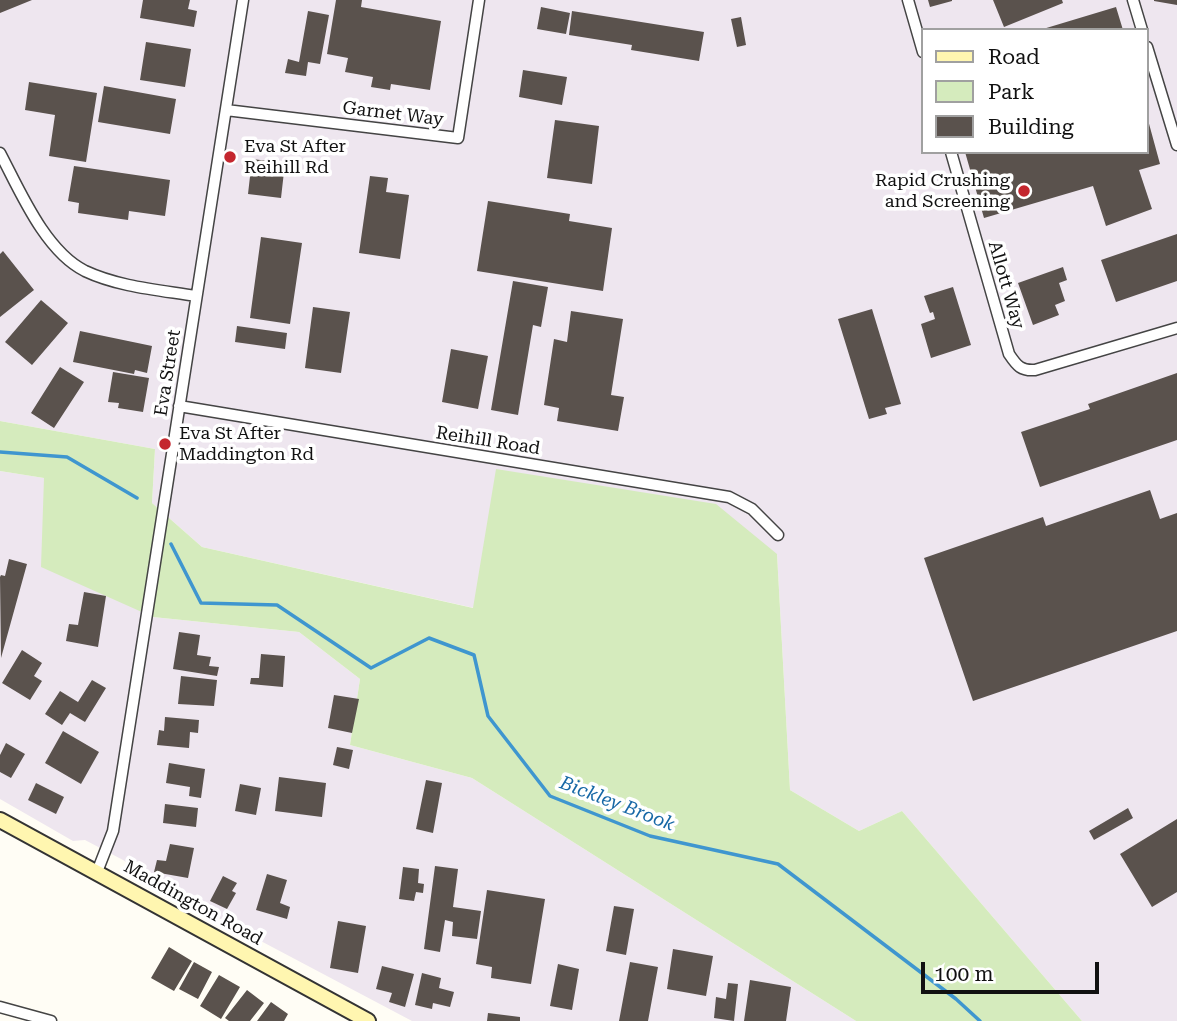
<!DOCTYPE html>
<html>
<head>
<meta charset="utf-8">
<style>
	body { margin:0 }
	#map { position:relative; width:1177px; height:1021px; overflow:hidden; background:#fffdf5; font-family:"Roboto Serif",serif }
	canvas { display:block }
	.legend { position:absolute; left:921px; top:28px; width:228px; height:126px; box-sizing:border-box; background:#fff; border:2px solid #a0a0a0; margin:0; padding:9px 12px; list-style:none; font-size:21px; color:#111 }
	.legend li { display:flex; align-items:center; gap:14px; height:35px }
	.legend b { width:35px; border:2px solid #a0a0a0 }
	.scale { position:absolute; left:921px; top:962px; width:178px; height:32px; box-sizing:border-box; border:4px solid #111; border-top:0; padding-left:9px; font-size:21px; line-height:24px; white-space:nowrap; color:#111; -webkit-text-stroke:5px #fff; paint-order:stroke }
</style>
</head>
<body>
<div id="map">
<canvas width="1177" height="1021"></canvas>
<ul class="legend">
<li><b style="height:9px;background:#fff6b0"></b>Road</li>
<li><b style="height:19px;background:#d5ebbd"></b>Park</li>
<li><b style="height:19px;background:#5a524d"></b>Building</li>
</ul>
<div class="scale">100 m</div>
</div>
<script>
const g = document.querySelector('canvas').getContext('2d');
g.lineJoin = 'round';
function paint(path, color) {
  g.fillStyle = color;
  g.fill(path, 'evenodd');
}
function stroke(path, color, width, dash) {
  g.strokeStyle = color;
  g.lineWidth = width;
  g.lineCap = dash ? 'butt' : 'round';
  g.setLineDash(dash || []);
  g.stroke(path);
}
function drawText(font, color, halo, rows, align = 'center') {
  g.font = font + ' "Roboto Serif",serif';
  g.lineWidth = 7;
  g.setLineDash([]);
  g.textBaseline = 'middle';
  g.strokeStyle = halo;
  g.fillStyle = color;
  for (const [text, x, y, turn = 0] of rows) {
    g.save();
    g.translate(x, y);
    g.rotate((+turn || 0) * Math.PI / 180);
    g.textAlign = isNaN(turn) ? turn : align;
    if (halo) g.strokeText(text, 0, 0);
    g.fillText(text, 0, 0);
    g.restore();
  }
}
paint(new Path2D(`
	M0,0h1177v1021h-95l-180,-210 -43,20 -69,-41 -13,-236 -303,54 -272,-61 -50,-44 3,-54 -155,-28zM923,30h224v122h-224z
	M0,471l44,7 109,139 146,15 61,47 -10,66 122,33 384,243h-444l-172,-91 -74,-42 -43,-28 -38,-20 -12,1 -73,-42z`), '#eee6ef');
paint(new Path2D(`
	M0,421l155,28 -3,54 50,44 271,61 23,-139 220,35 61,50 13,236 69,41 43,-20 180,210h-226l-384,-243 -122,-33 10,-66 -61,-47 -146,-15 -112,-50 3,-89 -44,-7z`), '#d5ebbd');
stroke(new Path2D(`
	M0,452l67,5 70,41
	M171,544l30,59 76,2 94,63 58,-30 45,17 14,61 62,80 100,40 128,28 178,135 24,22`), '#3f96cf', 3.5);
paint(new Path2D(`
	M0,0h32l-32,13z
	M143,0h47l-2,9 9,2 -3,16 -54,-9z
	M336,0h26l-1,7 80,14 -11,69 -39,-6 -1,6 -19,-3 2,-10 -28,-5 3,-14 -21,-4z
	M928,0h24v1l-22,6z
	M993,0h69l1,3 -59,24z
	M1154,0h23v5l-23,-4z
	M541,7l29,6 -4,21 -29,-5z
	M1116,7l7,23h-80v-1z
	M308,11l21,4 -9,49 -12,-2 -2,14 -21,-3 3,-14 11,3z
	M572,11l132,21 -5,29 -68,-11 1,-5 -63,-10z
	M741,17l5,28 -9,2 -6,-28z
	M146,42l45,7 -6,38 -45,-7z
	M523,70l44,7 -5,28 -43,-8z
	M29,82l68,11 -11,69 -37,-6 6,-41 -30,-5z
	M104,86l72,13 -6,35 -72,-12z
	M555,120l44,6 -7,58 -45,-6z
	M1148,120l12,44 -21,6 13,39 -46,17 -13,-40 -109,32 -19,-66h182z
	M252,159l33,4 -4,35 -33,-4z
	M74,166l96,14 -5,36 -36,-5 -1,9 -50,-7 1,-10 -11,-2z
	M370,176l18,2 -2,14 23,3 -9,64 -41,-6z
	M488,201l82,13 -1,7 43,7 -9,63 -126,-20z
	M1177,234v47l-61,21 -15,-42z
	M261,237l41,6 -12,81 -40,-6z
	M3,251l31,39 -34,27v-63z
	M1063,267l4,13 -8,3 6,18 -10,4 4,10 -26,10 -15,-42z
	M513,281l35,6 -7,40 -8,-2 -15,90 -27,-5z
	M953,287l18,58 -40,13 -10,-34 14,-5 -2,-7 -3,1 -6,-17z
	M41,300l27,23 -36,42 -27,-23z
	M313,307l37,5 -9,61 -36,-5z
	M872,309l29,95 -16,4 2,6 -18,5 -31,-100z
	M571,311l52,8 -12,76 13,2 -6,34 -61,-10 2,-13 -15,-3 10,-66 13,3z
	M237,326l50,7 -2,16 -50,-7z
	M80,331l72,15 -5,27 -12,-3 -1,4 -61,-12z
	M451,349l37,7 -10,53 -36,-7z
	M60,367l24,15 -30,46 -23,-15z
	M113,372l36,6 -6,34 -25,-4 1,-5 -11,-1z
	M1177,373v67l-137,47 -19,-55 69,-23 -2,-5z
	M1150,490l10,29 17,-6v118l-204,70 -49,-143 119,-41 3,9z
	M9,559l18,5 -26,94 -1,-81 1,-2 4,1z
	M84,592l22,4 -8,51 -32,-6 3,-17 9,1z
	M179,632l21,3 -3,20 14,2 -2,9 10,1 -2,9 -44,-7z
	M22,650l20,13 -8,13 8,5 -12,19 -28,-17z
	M261,654l24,2 -2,31 -33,-3 1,-6h8z
	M181,676l36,4 -3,26 -36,-2z
	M92,680l14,8 -21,34 -15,-9 -8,12 -17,-11 15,-23 18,11z
	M334,695l25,4 -7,34 -24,-5z
	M165,717l34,3 -1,13 -8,-1 -1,16 -32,-3 2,-15 5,1z
	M63,731l36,21 -18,32 -36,-21z
	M6,743l19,11 -14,24 -11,-6v-17z
	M337,747l16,3 -4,19 -16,-4z
	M169,763l36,6 -4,29 -12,-2 1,-9 -24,-4z
	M279,777l47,6 -4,34 -47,-6z
	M426,780l16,3 -9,50 -17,-4z
	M36,783l28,14 -8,17 -28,-14z
	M240,784l21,4 -5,27 -21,-4z
	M165,804l33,4 -2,19 -33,-4z
	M1128,808l5,10 -39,22 -5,-9z
	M1177,819v73l-25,15 -32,-53z
	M170,844l24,4 -6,30 -34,-6 3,-12 9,1z
	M435,866l23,3 -5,38 28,4 -4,28 -25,-3 1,-14 -8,-2 -5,32 -16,-3z
	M403,867l16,2 -1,14 6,1 -1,9 -7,-1 -2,9 -15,-2z
	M267,874l20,6 -7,23 10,4 -3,12 -31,-9z
	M223,876l14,7 -5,8 4,2 -9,16 -17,-8z
	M487,890l58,9 -14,85 -40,-6 1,-11 -16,-3z
	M614,906l20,3 -8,46 -20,-4z
	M338,921l28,5 -8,47 -28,-5z
	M169,947l23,14 -18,30 -23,-13z
	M673,949l40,7 -7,40 -39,-7z
	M194,962l18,10 -14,27 -19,-10z
	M630,962l28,5 -10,54h-29z
	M558,964l21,5 -7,41 -22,-4z
	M382,966l32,8 -9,33 -16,-5 3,-9 -16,-4z
	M422,973l19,5 -2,10 15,4 -4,15 -17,-4 -1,6 -17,-4z
	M219,975l21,12 -19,32 -21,-13z
	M750,980l41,7 -5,34h-42z
	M728,983l10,1 -4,37 -20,-3 2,-21 10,2z
	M247,990l17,13 -14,18h-21l-4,-3z
	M271,1002l17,12 -4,7h-27z
	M488,1013l32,4v4h-33z`), '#5a524d');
const minor = new Path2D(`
	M908,0l15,52
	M1133,0l9,30
	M1147,47l30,98
	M226,110l232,28 21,-138
	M951,152l58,202c8,12 12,17 26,16l142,-42
	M0,153c20,38 45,98 85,118 34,16 74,19 111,25
	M179,406l550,91 23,12 26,26
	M97,872l16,-41 130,-831
	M0,1007l51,14`);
const secondary = new Path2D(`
	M0,820l368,201`);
stroke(minor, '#444', 13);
stroke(secondary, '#333', 18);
stroke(minor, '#fff', 10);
stroke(secondary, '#fff6b0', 14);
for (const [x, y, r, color] of [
	[230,157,7,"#c4262e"],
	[1024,191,7,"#c4262e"],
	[165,444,7,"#c4262e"]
]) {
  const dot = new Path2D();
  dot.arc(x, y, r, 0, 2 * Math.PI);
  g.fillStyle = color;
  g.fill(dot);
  stroke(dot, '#fff', 2.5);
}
drawText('18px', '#111', '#fff', [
	["Garnet Way",393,114,7],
	["Allott Way",1006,285,74],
	["Eva Street",168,373,-81],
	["Reihill Road",488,441,9],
	["Maddington Road",193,903,29]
]);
drawText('18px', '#111', '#fff', [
	["Eva St After",244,147],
	["Reihill Rd",244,168],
	["Rapid Crushing",1010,181,"right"],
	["and Screening",1010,202,"right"],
	["Eva St After",179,434],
	["Maddington Rd",179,455]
], 'left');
drawText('italic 19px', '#1768a6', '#fff', [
	["Bickley Brook",617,804,21]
]);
</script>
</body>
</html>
